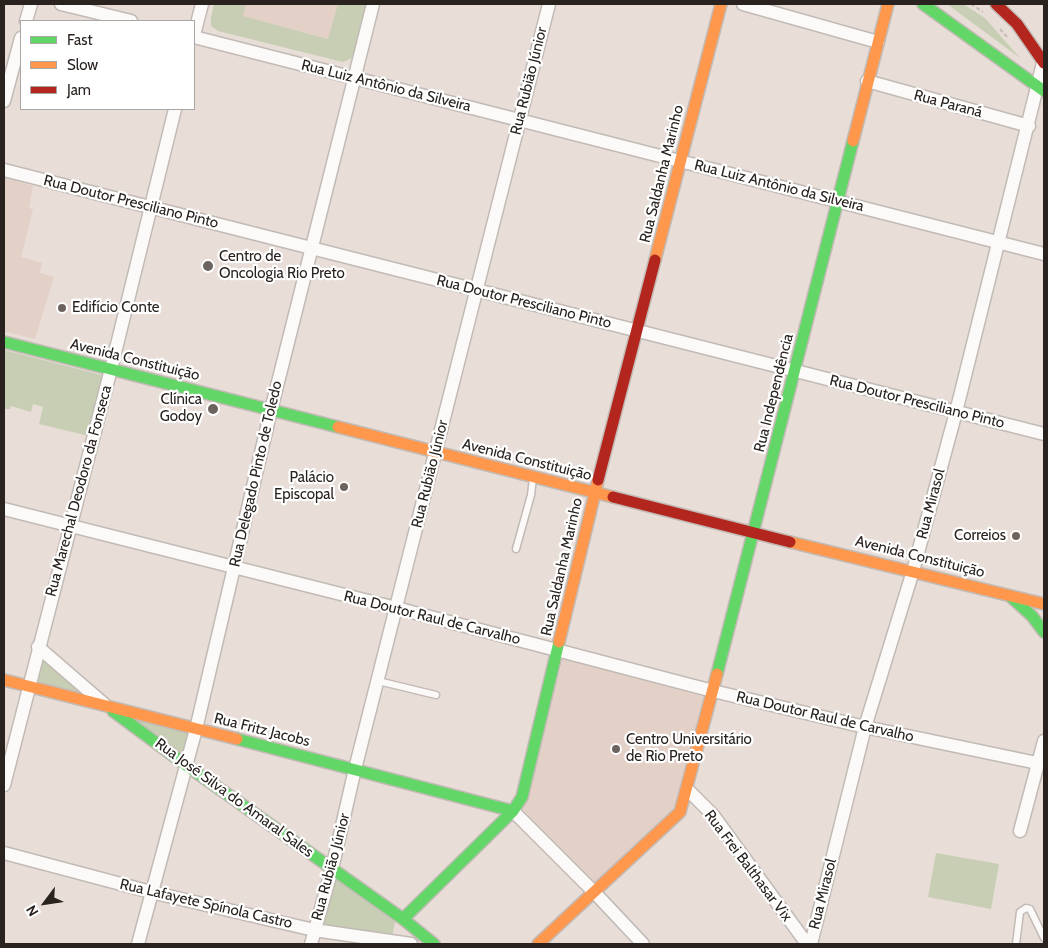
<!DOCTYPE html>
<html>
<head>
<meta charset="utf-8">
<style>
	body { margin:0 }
	#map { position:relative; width:1048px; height:948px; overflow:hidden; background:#e8ddd7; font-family:Cabin,sans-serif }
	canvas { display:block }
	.frame { position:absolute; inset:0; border:5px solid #29221e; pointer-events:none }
	.legend { position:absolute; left:20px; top:20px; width:175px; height:90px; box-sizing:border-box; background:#fff; border:1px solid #a9a7a5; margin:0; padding:6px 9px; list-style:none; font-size:15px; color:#29221e }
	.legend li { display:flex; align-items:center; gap:10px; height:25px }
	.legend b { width:25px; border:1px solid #a9a7a5 }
	.north { position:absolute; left:20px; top:878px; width:50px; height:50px; -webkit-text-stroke:4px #fff; paint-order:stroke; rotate:239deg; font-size:14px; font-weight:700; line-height:20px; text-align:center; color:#29221e }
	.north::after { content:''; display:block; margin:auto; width:18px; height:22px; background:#29221e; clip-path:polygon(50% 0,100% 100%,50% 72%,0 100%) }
</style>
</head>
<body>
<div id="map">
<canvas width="1048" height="948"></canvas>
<div class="frame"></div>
<ul class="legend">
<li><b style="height:6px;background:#63d668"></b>Fast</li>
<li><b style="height:6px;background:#ff974d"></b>Slow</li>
<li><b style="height:6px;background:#b3261e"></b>Jam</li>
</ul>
<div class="north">N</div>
</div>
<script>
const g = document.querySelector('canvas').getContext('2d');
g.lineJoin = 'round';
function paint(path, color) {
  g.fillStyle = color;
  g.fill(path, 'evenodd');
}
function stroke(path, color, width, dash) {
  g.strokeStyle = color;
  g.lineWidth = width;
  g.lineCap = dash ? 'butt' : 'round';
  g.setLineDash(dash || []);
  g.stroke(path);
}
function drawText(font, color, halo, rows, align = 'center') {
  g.font = font + ' Cabin,sans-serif';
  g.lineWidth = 4.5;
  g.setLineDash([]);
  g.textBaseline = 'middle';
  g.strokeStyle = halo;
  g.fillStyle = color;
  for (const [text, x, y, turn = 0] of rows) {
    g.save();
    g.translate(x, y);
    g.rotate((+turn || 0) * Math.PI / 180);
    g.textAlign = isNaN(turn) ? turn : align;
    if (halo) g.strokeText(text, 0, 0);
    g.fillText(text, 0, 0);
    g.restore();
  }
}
paint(new Path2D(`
	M246,4h92l-9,35 -87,-23z
	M4,177l29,9 -4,22 4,1 -12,48 21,6 -2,10 14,4 -19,62 -31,-8z
	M563,658l141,39 -29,110 -80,75 -72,-72z`), '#e3d0c7');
paint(new Path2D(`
	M214,4h32l-3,12 85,23 10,-35h28l-14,54 -9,4 -125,-31 -7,-5v-9z
	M947,4h16l22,14 35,40z
	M4,350l98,25 2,2 -15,59 -50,-12 4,-17 -10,-3 -2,8 -20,-6 -1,3h-6z
	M39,651l57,48 -65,-15z
	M118,710l72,21 -8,26z
	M936,853l63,11 -8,45 -63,-12z
	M333,877l62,45 -3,15 -74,-10z`), '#c8ceb4');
const lane = new Path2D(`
	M516,549l15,-54 2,-17
	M378,681l58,14
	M1016,944l4,-32 6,-4 4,1 14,29`);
const street = new Path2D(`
	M61,4l70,17
	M743,4l135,38
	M26,21l5,-17
	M194,35l8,-31
	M194,37l850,217
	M867,81l162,45
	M4,101l17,-63
	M4,170l1040,264
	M4,509l396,100 313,82 152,36 172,36
	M38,647l66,57
	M4,785l107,-416 64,-260
	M687,789l26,26 94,129
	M513,811l82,82 48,51
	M1020,831l24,-90
	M4,853l147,39 163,38 97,14
	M138,944l58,-215 75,-319 102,-406
	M311,944l21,-75 23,-100 194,-765
	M811,944l54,-217 48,-156 43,-159 88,-353`);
const fast = new Path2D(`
	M923,4l121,87
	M4,342l334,85
	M1010,596l22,20 12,16
	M717,674l136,-533
	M113,711l73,54 217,154 31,25
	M237,739l276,72
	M403,919l110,-108 9,-14 37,-155`);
const slow = new Path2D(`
	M853,141l35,-137
	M655,260l66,-256
	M338,427l275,70
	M790,542l254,62
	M559,642l39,-162
	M4,680l233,59
	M538,944l142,-132 37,-138`);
const jam = new Path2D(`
	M996,4l21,20 27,39
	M598,480l57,-220
	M613,497l177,45`);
stroke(lane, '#c2bab5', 9);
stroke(street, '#c2bab5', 15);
stroke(fast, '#c2bab5', 14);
stroke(slow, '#c2bab5', 14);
stroke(jam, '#c2bab5', 14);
stroke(new Path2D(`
	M971,4l12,8
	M1000,29l7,8`), '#c2bebc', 2, [4, 2.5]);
stroke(lane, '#fcfaf9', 6);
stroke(street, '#fcfaf9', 12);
stroke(fast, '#63d668', 11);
stroke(slow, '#ff974d', 11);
stroke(jam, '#b3261e', 11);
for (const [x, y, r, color] of [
	[208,266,6,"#6c635f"],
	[62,308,5,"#6c635f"],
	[213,409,6,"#6c635f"],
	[344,487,5,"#6c635f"],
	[1016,536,5,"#6c635f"],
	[616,749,5,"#6c635f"]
]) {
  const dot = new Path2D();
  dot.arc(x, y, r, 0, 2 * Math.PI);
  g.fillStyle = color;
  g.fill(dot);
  stroke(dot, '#fff', 2);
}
drawText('15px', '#29221e', '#fff', [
	["Rua Rubião Júnior",529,81,-76],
	["Rua Luiz Antônio da Silveira",386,86,14],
	["Rua Paraná",948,104,15],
	["Rua Saldanha Marinho",662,174,-76],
	["Rua Luiz Antônio da Silveira",779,186,14],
	["Rua Doutor Presciliano Pinto",131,202,14],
	["Rua Doutor Presciliano Pinto",524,302,14],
	["Avenida Constituição",135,360,14],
	["Rua Independência",774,393,-76],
	["Rua Doutor Presciliano Pinto",917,402,14],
	["Avenida Constituição",527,460,14],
	["Rua Delegado Pinto de Toledo",256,474,-77],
	["Rua Rubião Júnior",430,474,-76],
	["Rua Marechal Deodoro da Fonseca",79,491,-75],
	["Rua Mirasol",931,504,-75],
	["Avenida Constituição",920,557,14],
	["Rua Saldanha Marinho",562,567,-77],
	["Rua Doutor Raul de Carvalho",432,618,14],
	["Rua Doutor Raul de Carvalho",825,717,13],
	["Rua Fritz Jacobs",262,730,14],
	["Rua José Silva do Amaral Sales",234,798,36],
	["Rua Frei Balthasar Vix",748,866,53],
	["Rua Rubião Júnior",331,867,-75],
	["Rua Mirasol",823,894,-76],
	["Rua Lafayete Spínola Castro",206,904,13]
]);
drawText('15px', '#29221e', '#fff', [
	["Centro de",219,257],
	["Oncologia Rio Preto",219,274],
	["Edifício Conte",72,308],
	["Clínica",202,400,"right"],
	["Godoy",202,417,"right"],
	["Palácio",334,478,"right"],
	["Episcopal",334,495,"right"],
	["Correios",1006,536,"right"],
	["Centro Universitário",626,740],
	["de Rio Preto",626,757]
], 'left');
</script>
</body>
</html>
